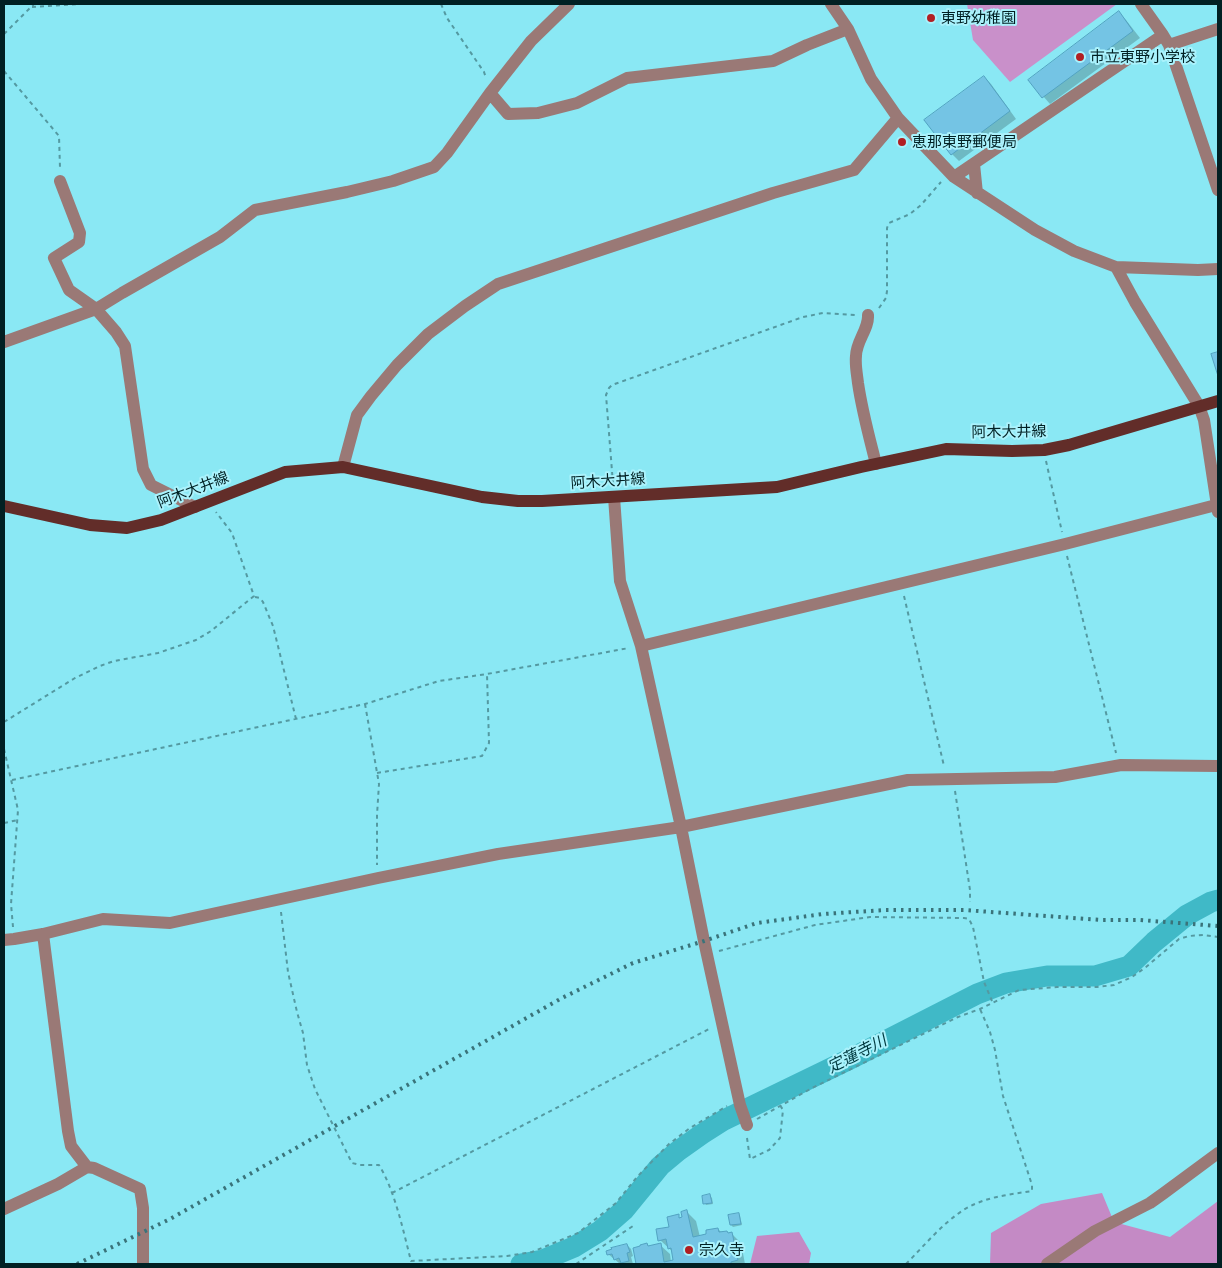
<!DOCTYPE html>
<html>
<head>
<meta charset="utf-8">
<style>
	body { margin:0 }
	#map { position:relative; width:1222px; height:1268px; overflow:hidden; background:#8ae8f4; font-family:"Asap Condensed",sans-serif }
	canvas { display:block }
	.frame { position:absolute; inset:0; border:5px solid #012023; pointer-events:none }
</style>
</head>
<body>
<div id="map">
<canvas width="1222" height="1268"></canvas>
<div class="frame"></div>
</div>
<script>
const g = document.querySelector('canvas').getContext('2d');
g.lineJoin = 'round';
function paint(path, color) {
  g.fillStyle = color;
  g.fill(path, 'evenodd');
}
function stroke(path, color, width, dash) {
  g.strokeStyle = color;
  g.lineWidth = width;
  g.lineCap = dash ? 'butt' : 'round';
  g.setLineDash(dash || []);
  g.stroke(path);
}
function drawText(font, color, halo, rows, align = 'center') {
  g.font = font + ' "Asap Condensed","Noto Sans JP",sans-serif';
  g.lineWidth = 4;
  g.setLineDash([]);
  g.textBaseline = 'middle';
  g.strokeStyle = halo;
  g.fillStyle = color;
  for (const [text, x, y, turn = 0] of rows) {
    g.save();
    g.translate(x, y);
    g.rotate((+turn || 0) * Math.PI / 180);
    g.textAlign = isNaN(turn) ? turn : align;
    if (halo) g.strokeText(text, 0, 0);
    g.fillText(text, 0, 0);
    g.restore();
  }
}
paint(new Path2D(`
	M967,4h150l-107,78 -37,-42z`), '#c990ca');
paint(new Path2D(`
	M1102,1193l12,29 56,15 48,-36v63h-228l1,-31 50,-29z
	M799,1232l12,21 -2,11h-59l7,-28z`), '#c48ac5');
paint(new Path2D(`
	M1119,13l7,7 14,18 -90,66 -21,-24z
	M984,77l7,7 25,35 -57,42 -7,-7 -26,-34z
	M710,1196l2,2 1,6 -7,1 -1,-2z
	M687,1212l9,9 4,16 18,-8 4,4 10,1 9,9 4,21h-108l-3,-15 13,-5 2,3 11,-2 10,9 1,8 4,-1 -2,-9 -13,-12 11,-12 7,-12 3,3z
	M738,1214l2,2 2,9 -9,2 -2,-2 -1,-9z
	M627,1245l4,4 2,7 -2,1 2,7h-9l-2,-1h-3l-11,-9z`), '#0003');
stroke(new Path2D(`
	M521,1264l22,-4 31,-13 26,-16 24,-21 36,-44 18,-15 24,-17 22,-14 130,-63 123,-63 29,-11 41,-7h48l34,-10 25,-24 33,-27 24,-13 7,-2`), '#40b9c7', 21);
const building = new Path2D(`
	M1119,11l14,20 -91,67 -14,-18z
	M984,76l26,35 -59,44 -27,-35z
	M1218,352v24l-7,-22z
	M710,1194l2,9 -9,1 -1,-8z
	M687,1210l6,27 13,-3v-4l12,-2 1,4 8,-1 1,2 4,-1 6,28 -7,2v2h-95l-3,-16 7,-2v-1l7,-2 1,3 13,-3 3,19 9,-2 -2,-12 -3,1 -2,-10 -8,2 -2,-12 13,-2 -2,-10 12,-3v4l3,-1 -1,-5z
	M739,1213l2,11 -11,1 -2,-10z
	M627,1244l3,8 -3,1 2,8 -8,2 -2,-5 -5,2 -2,-6 -5,1 -1,-4 6,-2 -1,-1z`);
paint(building, '#74c4e4');
stroke(building, '#52a2c1', 1);
stroke(new Path2D(`
	M441,4l6,14 37,54 2,6
	M32,7l50,-3
	M4,34l30,-30
	M4,71l55,65 1,32
	M879,308l7,-10 1,-7v-63l2,-5 21,-9 11,-9 20,-23
	M1046,461l16,71
	M613,484l-7,-89 3,-7 3,-3 191,-68 20,-4 33,2
	M1067,556l49,197
	M904,596l40,170
	M255,597l5,1 3,4 10,24 23,93
	M365,704l14,80 -2,31v50
	M4,722l71,-44 25,-12 14,-5 44,-8 38,-13 15,-9 43,-35 -22,-63 -16,-21
	M4,749l14,61 -7,94 2,23
	M377,773l105,-17 7,-13 -2,-69
	M12,780l353,-76 74,-23 48,-7 142,-26
	M955,791l15,99v12
	M4,823l14,-3
	M281,912l7,60 9,40 6,21 4,32 8,24 37,74 8,2h19c16,26 24,65 32,96l96,-5 25,-4 46,-19 38,-30 21,-26 32,-33 21,-16 37,-22
	M719,951l96,-26 55,-8 94,1 5,1 4,8 11,55 8,19
	M757,1119l55,-31 146,-71 22,-8 39,-19 38,-3h40l17,-2 18,-8 14,-10 33,-28 10,-3 15,-1 14,2
	M747,1138l3,21 19,-9 11,-12 3,-28 -3,-5
	M392,1193l319,-165
	M576,1264l57,-38
	M906,1264c19,-19 44,-50 69,-60 18,-8 38,-10 57,-13v-6l-29,-89 -8,-46 -5,-18 -10,-23`), '#5499a1', 2, [4, 4]);
stroke(new Path2D(`
	M831,4l17,25 23,50 27,39 56,59 81,53 39,21 42,16 82,3 20,-1
	M1141,4l22,31 6,10 49,145
	M1169,45l49,-16
	M490,93l18,21 30,-1 39,-10 50,-25 146,-17 34,-16 41,-16
	M974,164l3,29
	M954,177l209,-142
	M60,181l20,52 -1,9 -25,16 15,32 27,19 20,23 9,14 18,123 8,16 44,22
	M1116,267l19,35 64,104 5,14 14,92
	M868,315c1,14 -12,26 -12,41 -1,9 1,18 2,27 4,28 11,53 18,81
	M4,342l92,-33 26,-16 98,-56 35,-27 92,-18 46,-11 41,-14 13,-14 43,-60 41,-52 38,-37
	M343,467l14,-52 14,-19 26,-31 31,-31 37,-28 33,-22 275,-91 81,-23 44,-52
	M614,497l6,84 21,65 40,181 23,114 36,164 7,20
	M641,646l424,-102 151,-39
	M43,934l25,197 3,15 16,21
	M4,940l10,-1 29,-5 60,-15 67,4 208,-45 120,-24 183,-27 227,-47 147,-3 66,-12 97,1
	M4,1209l54,-25 29,-17 7,1 46,21 3,19v56
	M1047,1264l48,-33 55,-28 14,-10 54,-40`), '#9a7976', 12);
stroke(new Path2D(`
	M4,506l86,19 37,3 34,-8 124,-48 58,-5 139,30 36,4h24l235,-14 84,-20 85,-18 66,2 32,-1 25,-5 149,-44`), '#622d29', 12);
stroke(new Path2D(`
	M77,1264l93,-45 392,-221 71,-35 71,-22 53,-18 66,-9 62,-4h79l137,10h39l78,6`), '#3a737a', 4, [2.5, 5]);
for (const [x, y, r, color] of [
	[931,18,5,"#b11f23"],
	[1080,57,5,"#b11f23"],
	[902,142,5,"#b11f23"],
	[689,1250,5,"#b11f23"]
]) {
  const dot = new Path2D();
  dot.arc(x, y, r, 0, 2 * Math.PI);
  g.fillStyle = color;
  g.fill(dot);
  stroke(dot, '#aaf2fc', 2);
}
drawText('15px', '#012023', '#aaf2fc', [
	["東野幼稚園",941,18],
	["市立東野小学校",1090,57],
	["恵那東野郵便局",912,142],
	["宗久寺",699,1250]
], 'left');
drawText('15px', '#012023', '#aaf2fc', [
	["阿木大井線",1009,432,-1],
	["阿木大井線",608,481,-4],
	["阿木大井線",193,490,-21]
]);
drawText('italic 16px', '#00393f', '#aaf2fc', [
	["定蓮寺川",857,1054,-27]
]);
</script>
</body>
</html>
